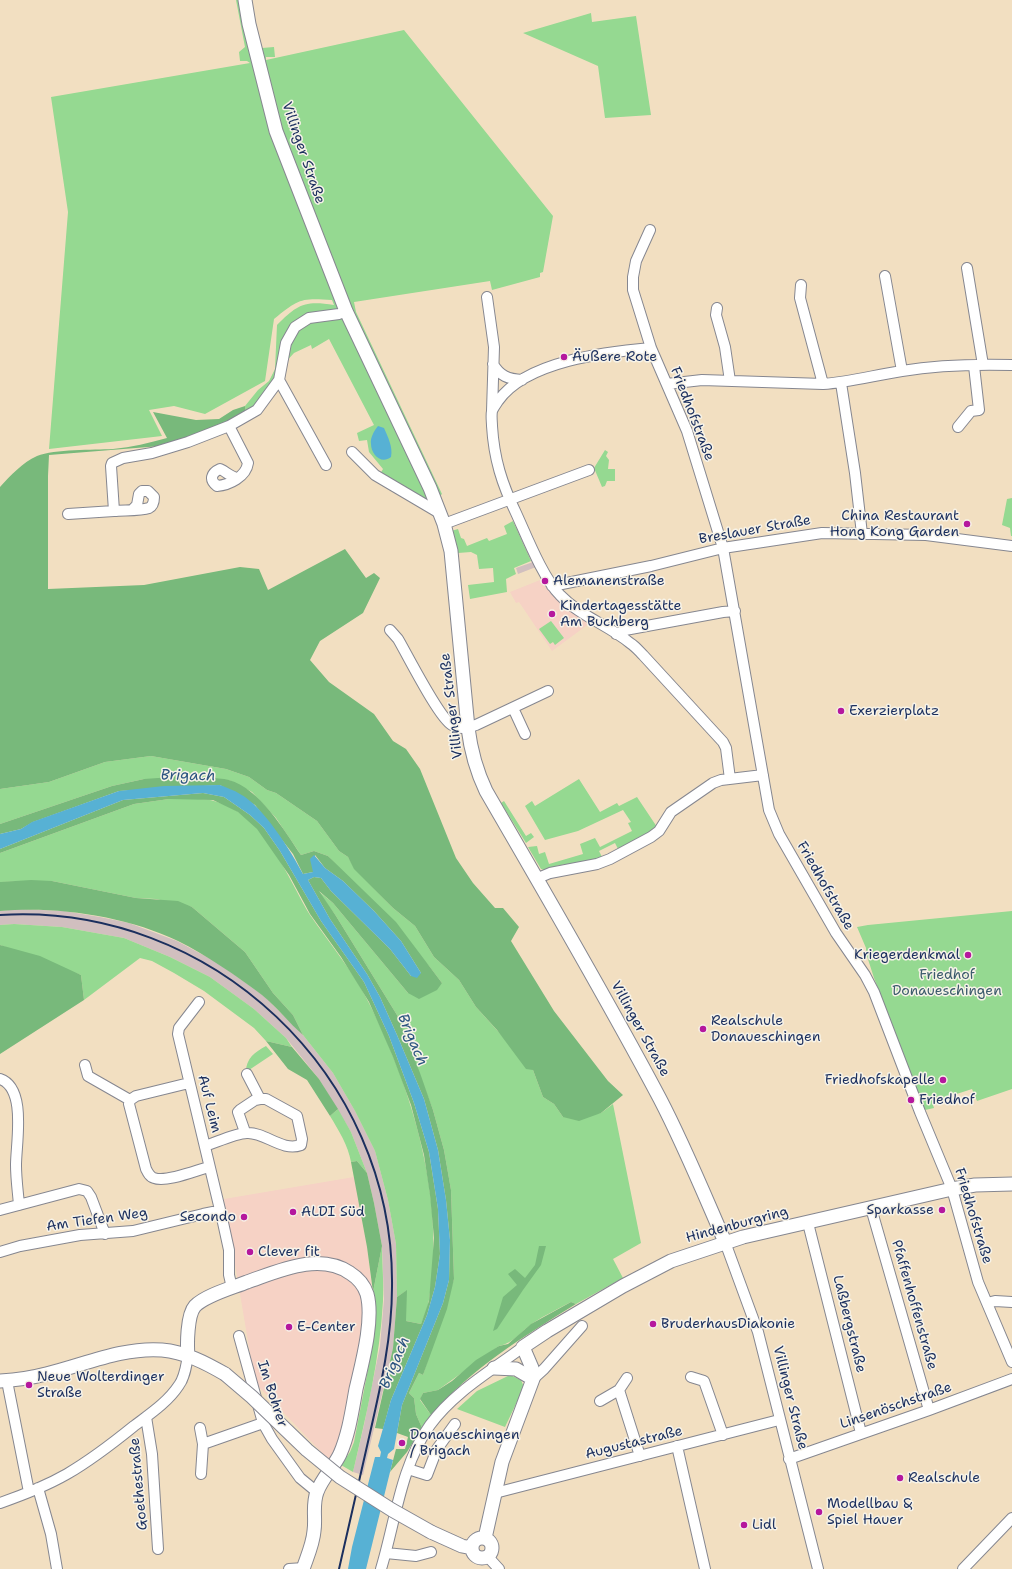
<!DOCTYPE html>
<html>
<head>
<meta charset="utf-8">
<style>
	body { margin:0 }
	canvas { display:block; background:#f2dfc1 }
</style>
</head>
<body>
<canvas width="1012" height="1569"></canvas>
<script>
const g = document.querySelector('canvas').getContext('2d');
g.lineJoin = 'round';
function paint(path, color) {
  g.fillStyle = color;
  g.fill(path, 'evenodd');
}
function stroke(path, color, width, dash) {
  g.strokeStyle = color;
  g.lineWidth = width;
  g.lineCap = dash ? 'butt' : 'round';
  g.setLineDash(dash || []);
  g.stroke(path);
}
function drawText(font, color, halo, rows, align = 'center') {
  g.font = font + ' "Shantell Sans",sans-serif';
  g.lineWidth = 3;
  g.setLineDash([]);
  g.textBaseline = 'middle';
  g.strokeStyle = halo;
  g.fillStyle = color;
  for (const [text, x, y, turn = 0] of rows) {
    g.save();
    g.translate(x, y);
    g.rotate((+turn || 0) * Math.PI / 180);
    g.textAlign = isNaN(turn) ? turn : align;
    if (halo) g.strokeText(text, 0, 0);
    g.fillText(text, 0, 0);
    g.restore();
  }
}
paint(new Path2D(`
	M545,578l45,45 -38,28 -33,-49 -3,1 -6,-11z
	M354,1177l13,70 8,66 -6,51 -15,78 -5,7 -20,11 -74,-77 -31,-184z`), '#f6d2c5');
paint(new Path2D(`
	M533,562l3,5 -18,7 -2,-6z
	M19,909l45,2 36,6 29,6 48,18 41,22 46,33 39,39 30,38 22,38 20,40 13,49 8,44 1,53 -4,51 -30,127 -10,-3 11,-47 16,-79 4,-47 -2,-53 -8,-43 -7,-30 -16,-41 -32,-53 -33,-41 -32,-29 -44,-32 -40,-20 -46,-19 -62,-11 -48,-3 -14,1v-14z`), '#d1bfbf');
paint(new Path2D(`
	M236,0h14l8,43 4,5 12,-1 1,10h-9v3l138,-30 149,186 -10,56 -3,1v4l-48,13 -2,-9 -136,21 2,10 86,182 -12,11 -50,-31 3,-5 -14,-17 -2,-12 -8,1 -2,-8 17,-8 -45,-86 -17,10 -1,-4 -17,8 -10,11 -14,36 -24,13 -1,-7 13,-16 11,-9 6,-12 2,-44c20,-20 27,-25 57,-20l-2,-5c-32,-2 -33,-1 -58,19l-9,62 -60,33 -31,-8 -25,4 13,26 -113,13 19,-237 -17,-115 199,-34 -3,-2h-7l-1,-9 6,-5z
	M591,13l1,9 44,-6 15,99 -46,3 -7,-52 -75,-33z
	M605,450l3,2 -2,4 3,4 -1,9h7v12h-8l-2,5 -3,1 -8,-19z
	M1012,498v38h-1l-1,-8 -8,-3 5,-26z
	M513,521l18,40 -17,7 2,6 -10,5 1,13 -37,7 -2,-14 26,-3 -1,-14 -14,1 -2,-14 -6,-3 -13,1 -7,-22 7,-2 3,9 3,1 3,7 20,-8 2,3 18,-7 -3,-8z
	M551,621l13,17 -9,7 -2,-3 -3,2 -11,-15z
	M151,756l75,13 23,8 18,13 9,3 41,28 22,30 9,6 7,12 38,39 22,18 19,31 25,23 17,27 57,63 10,27 11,7 9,13 38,-4 12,-9 28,139 -28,16 10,19 -47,26 -5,-2c-13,7 -26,13 -38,21 -12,8 -19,20 -34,23l-61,44 -15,3 -3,7 11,15 -9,13 -6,-14 -2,-16 -5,-5 10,-20 4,2 31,-96 -3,-89 -7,-40 -11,-40 -36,-95 -61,-99 -19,-26 16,13 75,90 34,-10 -13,-17 -101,-110 -14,-5 -13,4 -25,-37 -24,-26 -23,-12 -85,-1 -32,7 -112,38v-35l49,-7 56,-20z
	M579,779l21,33 17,-9 2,3 18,-9 20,30 -38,24 -4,-8 -16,8 4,8 -34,9 -3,-4 -10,2 -2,4h-9l-4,-1 -13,-22 9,-1 2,8 6,-2 4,12 34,-10 -3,-10 15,-6 5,9 32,-16 -4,-8 3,-1 -8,-12 -45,21 -33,9 -20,-34 7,-5 3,5z
	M169,799c12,0 34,-1 45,2 7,2 16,6 23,10 33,19 54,73 73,104 20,29 43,56 59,88 44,88 77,198 60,297 -1,8 -5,16 -8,24l-15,-3v-30l-9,6 -1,-53 -8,-44 -13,-49 -20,-40 -22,-38 -30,-38 -10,-20 -20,-22 -28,-41 -53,-45 -36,-8 -20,-1 -84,-17 -52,1v-29l134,-49z
	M504,801l22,35 5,-3 3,4 -8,6 -25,-40z
	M1012,911v178l-35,12 -5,-12 -40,13 2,6 -9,2 -51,-132 -8,-25v-5l-9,-21 11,-2z
	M14,924l48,3 62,11 46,19 40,20 44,32 32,29 6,9 -26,-6 -12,-13 -50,-37 -30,-18 -22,-12 -12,-3 -56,42 -3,-25 -81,-30v-20z
	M266,1046l7,8 -27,18c0,-14 9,-20 20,-26z
	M338,1109l13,23 16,41 -10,-12 -6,1c-3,-17 -12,-31 -21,-46z
	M382,1246c0,18 2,37 1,55 -3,58 -17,115 -30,171l-12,-7 9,-13 4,-10 15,-78 6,-51 -2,-21z
	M510,1375l11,5 3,7 -19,40 -48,-18 20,-18z`), '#95d991');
paint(new Path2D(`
	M245,406l1,7 -25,13 -48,19 -124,10 -1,21v113l96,-4 96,-18 19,2 9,21 77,-41 21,29 8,-5 6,5 -17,35 -43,28 -10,19 19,22 45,32 19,27 13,8 14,20 36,89 17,25 22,25h8l16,19 -8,14 43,70 54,70 15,14 -22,18 -22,8 -16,-4 -9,-13 -11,-7 -10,-27 -7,-1 -29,-39 -21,-23 -17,-27 -25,-23 -19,-31 -22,-18 -39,-39 -6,-12 -9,-6 -22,-30 -41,-28 -9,-3 -18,-13 -23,-8 -75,-13 -46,6 -56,20 -49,7v-302c11,-12 22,-24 37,-31 18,-7 56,-6 76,-7 19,-2 36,-6 54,-11l-14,-26 43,8 23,-1 14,-9z
	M186,776c13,2 31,1 43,4 31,9 55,50 72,75l13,-4 14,5 68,66 46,61 -5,7 -18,9 -11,-6 -75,-90 -14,-12 17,25 61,99 23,58 13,37 11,40 7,40 3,89 -7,30 -24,66 -4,-2 -10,20 5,5 2,16 6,14 -15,24 -17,20 6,-23h9l3,-12 -11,-4 5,-28 41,-102 6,-23 1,-40 -4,-40 -8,-50 -14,-51 -27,-64 -17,-38 -13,-23 -37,-55 -22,-39 6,-3 7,1 10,13 59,58 21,27 10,-3 -20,-32 -27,-30 -31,-30 -18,-13 -10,-13 -2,17 -10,2 -10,-20 -38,-49 -35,-20 -101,6 -86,31 -12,7 -21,5v-10l112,-38 32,-7z
	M203,793l21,4 26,18 14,13 16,23 41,70 43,61 25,54 25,67 15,49 9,57 2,45 -5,33 -8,28 -36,85 -8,29 -8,-1 18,-80 4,-51 10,-7 -1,31 15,3 8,-23 5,-63 -4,-43 -6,-40 -13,-50 -18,-48 -24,-55 -28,-45 -31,-43 -21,-39 -32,-46 -19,-17 -25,-12 -44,-1 -35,5 -134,49v-4l123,-49z
	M31,880l21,1 84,17 42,3 14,6 53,45 28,41 20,22 10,20c-14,-12 -26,-28 -41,-40 -27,-20 -54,-39 -84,-54 -52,-25 -121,-35 -178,-30v-29z
	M0,945l40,11 41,19 3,25 -84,54z
	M266,1041l26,6 27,32 19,30 -8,7 -23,-36 -19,-11z
	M357,1161l10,12 7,30 8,43 -9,46 -6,-45 -16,-85z
	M539,1246h7l-5,19 -18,25 -26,39 -4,2 10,-34 14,-12 -9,-11 7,-5 10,9 10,-13z
	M571,1302l5,2c-52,32 -105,65 -145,111l-11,-16 3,-6 15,-3 14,-9 24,-21 23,-14 9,-2 23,-20z`), '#78b97b');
paint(new Path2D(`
	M378,426l6,2c4,9 9,19 7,29 -10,8 -20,-3 -20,-13 -1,-6 3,-13 7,-18z
	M220,785c7,3 14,5 20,9 23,12 51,57 63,80l10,-2 -3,-13 4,-4 11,13 18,13 31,30 27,30 20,32 -4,5 -6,-2 -21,-27 -59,-58 -10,-13 -7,-1 -6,3 22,39 37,55 13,23 17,38 27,64 14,51 8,50 4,40 -1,40 -6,23 -41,102 -8,44 -6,5 -1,4 6,2 -27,109h-18l4,-22 23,-90h5l1,-5 -3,-6 13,-46 36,-85 8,-28 5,-33 -2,-45 -9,-57 -15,-49 -25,-67 -25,-54 -43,-61 -41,-70 -16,-23 -14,-13 -26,-18 -21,-4 -80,7 -123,49v-15l21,-5 11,-7 87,-31 45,-5z`), '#57b1d4');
const minor = new Path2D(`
	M650,230l-14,31 -3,16v13l18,58 36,83 36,117 46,262 10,24 57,99 29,42 9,17 46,120 32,77 26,93 34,80
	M967,268l16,97
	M885,276l17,95
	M801,285l-1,13 23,86
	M487,297l7,50 -2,64
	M717,308l-1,7 9,32 5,34
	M651,348c-45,4 -125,13 -153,53 -2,3 -5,7 -6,10 -1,5 0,11 0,15 2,33 10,58 24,87 11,24 27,65 44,82 20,21 48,30 70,48 5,3 9,8 13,12l80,87 3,6 4,31
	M493,364c7,12 15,15 29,16
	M279,380l47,85
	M841,383l14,90 7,61
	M667,384l35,-4 121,4c27,-2 52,-9 79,-13 36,-6 74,-7 110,-6
	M229,426l19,37c-2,14 -19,22 -31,23 -8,-6 -6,-13 3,-17 7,3 10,8 18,9
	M958,427l13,-16 8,-1 -5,-44
	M352,452l23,23 61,36 3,-1
	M133,509l4,-4 2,-11 3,-3h6l6,6c0,4 -1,9 -5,11 -9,3 -26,2 -35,3l-3,-45 1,-3 11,-5 29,-5 36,-11 41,-16 28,-16 22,-30 7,-37 9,-16 14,-9 30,-4 7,-3
	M68,514l46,-3
	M444,524l145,-54
	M552,586l99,-20 72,-18 99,-15 104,2 86,11
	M390,630l8,9c10,17 41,79 54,86 8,5 16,3 24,0l72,-34
	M616,634l9,-4 98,-18 12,-1
	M513,708l12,26
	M538,878l12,-5 47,-9 13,-5 41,-22 8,-6 12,-19 42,-29 8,-3 42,-5
	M199,1002l-20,26 -1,6 44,184
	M85,1065l3,11 42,24
	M247,1074l13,25
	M0,1079c27,9 16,64 16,86 0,14 2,27 3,40
	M189,1083l-53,13 -6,4 -1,4 17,65c2,4 4,8 8,9 12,5 43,-8 55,-11
	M205,1146c10,-3 31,-13 42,-13 18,-1 35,19 54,12l1,-6 -5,-23 -31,-17h-6l-5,1 -15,10 -2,2 7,20
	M871,1208l58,202
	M0,1210l79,-21 8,2 4,6 14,37
	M808,1223l53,210
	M725,1242l33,90 60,237
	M0,1252l20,-6 60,-11 53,-4 70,-17 10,-2 5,2 4,4 7,32v25l3,13
	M987,1303l8,-2 17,1
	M239,1336l24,87 9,16 28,39 17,14
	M691,1377l13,4 19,54
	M533,1379l11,-10 38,-43
	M7,1381l22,111
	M619,1390l21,66
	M600,1401l19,-11 8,-12
	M146,1417l6,37 6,95
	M200,1428l3,16 -2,30
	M203,1444l60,-21
	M677,1446l28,123
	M789,1459l140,-49 83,-31
	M408,1469l19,6 10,-26 18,-25
	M38,1488l13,46 6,35
	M495,1493l284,-73
	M0,1503c23,-8 46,-17 67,-29 24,-14 46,-31 67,-48 16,-12 34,-24 45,-41 6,-8 7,-19 9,-29
	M386,1553l30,3 15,-4
	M488,1557l11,12
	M289,1569l15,-1
	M381,1569c14,-46 20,-104 49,-144 24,-33 61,-54 93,-78
	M963,1569l49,-51`);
const major = new Path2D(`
	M245,0l4,24 27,107 70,180 84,177 14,36 7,27 17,177c3,24 8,42 18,63 59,102 119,204 174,308 24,46 44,95 65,143
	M188,1356c-1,-11 -1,-41 7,-50 11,-11 37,-18 52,-24 32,-11 72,-30 103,-9 8,5 14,12 17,21 7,26 -5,69 -11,95 -4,22 -7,44 -16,65 -6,13 -18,24 -23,38 -5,13 -1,27 -3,39 -1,13 -7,26 -11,38
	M494,1368l22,1 17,10
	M0,1381c15,-1 31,-3 46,-7 38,-9 76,-27 116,-24 23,2 44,13 63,24
	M431,1532l31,14 10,2
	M472 1548a10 10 0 1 1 20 0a10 10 0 1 1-20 0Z
	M485,1538l17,-76 31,-83 -1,-11 -9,-21 24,-16 76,-45 48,-25 72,-24 209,-48 23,-4 37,-1`);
stroke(minor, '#868790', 12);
stroke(major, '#868790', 15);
stroke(minor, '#fff', 10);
stroke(major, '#fff', 13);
stroke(new Path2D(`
	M0,915c211,-13 395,160 392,372 0,50 -11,98 -22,146 -10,45 -21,91 -31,136`), '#1b2f5e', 2);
const majorBridge = new Path2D(`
	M225,1374l27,23 55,53 33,27 52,33 39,22`);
stroke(majorBridge, '#868790', 15, []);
stroke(majorBridge, '#fff', 13);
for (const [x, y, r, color] of [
	[564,357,4,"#b5179e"],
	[967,524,4,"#b5179e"],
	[545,581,4,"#b5179e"],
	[552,614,4,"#b5179e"],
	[841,711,4,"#b5179e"],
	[968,955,4,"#b5179e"],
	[703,1029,4,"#b5179e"],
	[943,1080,4,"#b5179e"],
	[911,1100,4,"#b5179e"],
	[942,1210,4,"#b5179e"],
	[293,1212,4,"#b5179e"],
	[244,1217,4,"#b5179e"],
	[250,1252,4,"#b5179e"],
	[653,1324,4,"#b5179e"],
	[289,1327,4,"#b5179e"],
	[29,1385,4,"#b5179e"],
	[402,1443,4,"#b5179e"],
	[900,1478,4,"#b5179e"],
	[819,1512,4,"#b5179e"],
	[744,1525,4,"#b5179e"]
]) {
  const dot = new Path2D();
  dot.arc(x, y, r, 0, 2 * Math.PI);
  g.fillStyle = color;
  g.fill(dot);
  stroke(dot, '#f7f3e8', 1.5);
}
drawText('14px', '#1b2f5e', '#f7f3e8', [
	["Villinger Straße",303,153,71],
	["Friedhofstraße",692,414,69],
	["Breslauer Straße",755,530,-10],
	["Villinger Straße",452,706,-97],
	["Friedhofstraße",825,886,60],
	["Villinger Straße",640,1029,61],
	["Auf Leim",209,1104,76],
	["Friedhofstraße",973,1216,73],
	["Am Tiefen Weg",97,1220,-8],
	["Hindenburgring",737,1225,-15],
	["Pfaffenhoffenstraße",914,1305,74],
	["Laßbergstraße",849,1324,76],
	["Im Bohrer",272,1394,72],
	["Villinger Straße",790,1398,76],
	["Linsenöschstraße",896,1406,-19],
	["Augustastraße",634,1443,-14],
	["Goethestraße",139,1484,-95]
]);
drawText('14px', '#1b2f5e', '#f7f3e8', [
	["Äußere Rote",572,357],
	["China Restaurant",959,516,"right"],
	["Hong Kong Garden",959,532,"right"],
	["Alemanenstraße",553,581],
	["Kindertagesstätte",560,606],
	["Am Buchberg",560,622],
	["Exerzierplatz",849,711],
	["Kriegerdenkmal",960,955,"right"],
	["Realschule",711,1021],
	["Donaueschingen",711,1037],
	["Friedhofskapelle",935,1080,"right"],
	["Friedhof",919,1100],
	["Sparkasse",934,1210,"right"],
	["ALDI Süd",301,1212],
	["Secondo",236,1217,"right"],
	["Clever fit",258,1252],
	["BruderhausDiakonie",661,1324],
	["E-Center",297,1327],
	["Neue Wolterdinger",37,1377],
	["Straße",37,1393],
	["Donaueschingen",410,1435],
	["/ Brigach",410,1451],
	["Realschule",908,1478],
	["Modellbau &",827,1504],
	["Spiel Hauer",827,1520],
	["Lidl",752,1525]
], 'left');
drawText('14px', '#3a5a6b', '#f7f3e8', [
	["Friedhof",947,975],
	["Donaueschingen",947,991]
]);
drawText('italic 15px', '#2d5681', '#f7f3e8', [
	["Brigach",188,776,1],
	["Brigach",412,1040,67],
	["Brigach",395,1363,-67]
]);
</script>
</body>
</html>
